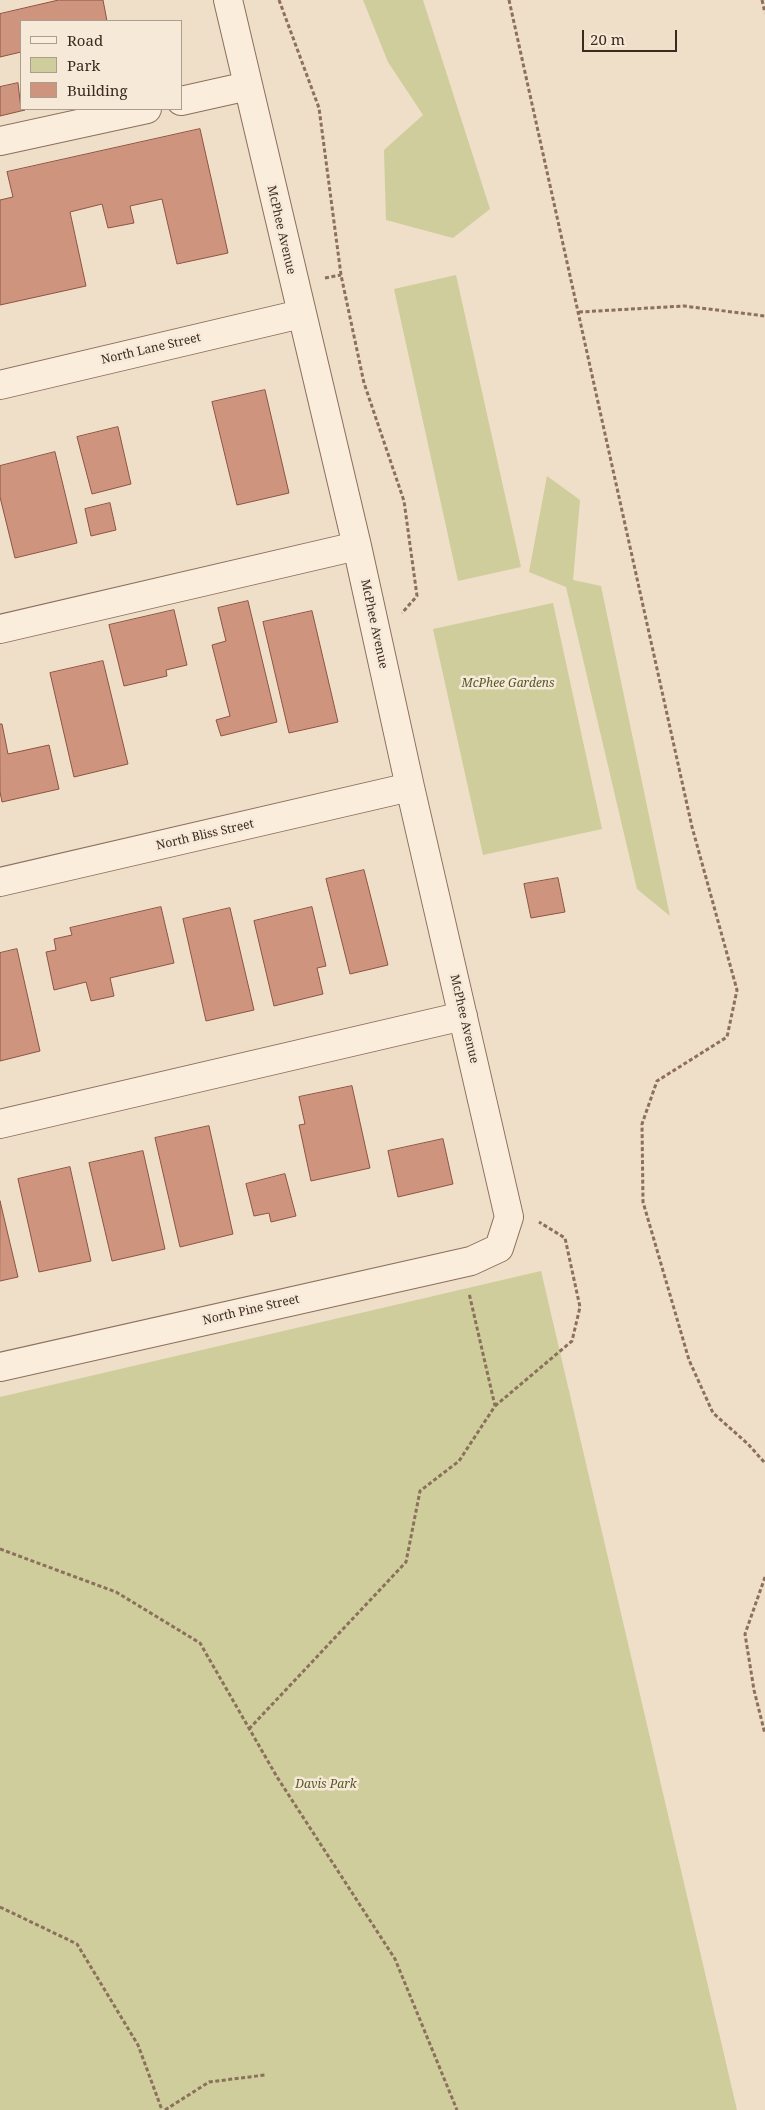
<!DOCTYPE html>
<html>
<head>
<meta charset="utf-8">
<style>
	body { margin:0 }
	#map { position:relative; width:765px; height:2110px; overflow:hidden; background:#efdec8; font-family:"Noto Serif",serif }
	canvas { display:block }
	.legend { position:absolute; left:20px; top:20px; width:162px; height:90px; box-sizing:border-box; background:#f7e9d8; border:1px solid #ac9d8e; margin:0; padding:6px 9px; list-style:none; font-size:15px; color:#3c2a20 }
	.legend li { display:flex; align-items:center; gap:10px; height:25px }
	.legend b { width:25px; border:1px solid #ac9d8e }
	.scale { position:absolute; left:582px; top:30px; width:95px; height:22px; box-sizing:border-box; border:2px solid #3c2a20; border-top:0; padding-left:6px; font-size:15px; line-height:18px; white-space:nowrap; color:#3c2a20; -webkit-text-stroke:4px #f7e9d8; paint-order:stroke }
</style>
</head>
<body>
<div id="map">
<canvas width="765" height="2110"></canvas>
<ul class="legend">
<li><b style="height:6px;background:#faeddc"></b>Road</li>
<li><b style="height:14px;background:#cecd9b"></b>Park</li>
<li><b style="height:14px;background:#ce947e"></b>Building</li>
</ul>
<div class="scale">20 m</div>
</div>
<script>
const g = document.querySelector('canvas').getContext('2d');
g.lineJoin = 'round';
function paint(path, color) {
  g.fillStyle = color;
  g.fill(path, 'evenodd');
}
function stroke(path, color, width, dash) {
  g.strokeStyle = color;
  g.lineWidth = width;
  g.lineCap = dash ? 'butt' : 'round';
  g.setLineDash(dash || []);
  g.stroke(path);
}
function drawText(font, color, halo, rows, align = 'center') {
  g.font = font + ' "Noto Serif",serif';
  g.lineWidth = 5;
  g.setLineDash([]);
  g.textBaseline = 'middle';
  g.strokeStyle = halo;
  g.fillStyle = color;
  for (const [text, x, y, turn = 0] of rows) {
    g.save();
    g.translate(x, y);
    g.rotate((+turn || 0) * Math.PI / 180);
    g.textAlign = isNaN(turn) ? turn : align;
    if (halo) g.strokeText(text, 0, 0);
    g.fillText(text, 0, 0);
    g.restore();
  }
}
paint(new Path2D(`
	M363,0h60l67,209 -37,29 -67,-18 -2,-70 39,-35 -35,-53z
	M456,275l65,292 -63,14 -64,-292z
	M547,476l33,24 -7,80 28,6 69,330 -33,-27 -71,-302 -37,-15z
	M553,603l49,226 -119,26 -50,-226z
	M541,1271l196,839h-737v-713z`), '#cecd9b');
const building = new Path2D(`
	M59,0h44l4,21h-86v31l-21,5v-43z
	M18,83l3,26 4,1 -25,6v-29z
	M200,129l28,124 -51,11 -15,-65 -32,7 4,17 -26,5 -6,-24 -32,8 16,74 -86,19v-105l13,-3 -6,-25z
	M265,390l24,103 -52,12 -25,-103z
	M118,427l13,57 -39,10 -15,-57z
	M55,452l22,91 -62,15 -15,-61v-31z
	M110,503l6,27 -25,6 -6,-27z
	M248,601l29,121 -56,14 -5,-16 14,-4 -18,-71 14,-4 -8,-33z
	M174,610l13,55 -21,5 1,6 -43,10 -15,-61z
	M312,611l26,111 -49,11 -26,-111z
	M103,661l25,103 -54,13 -24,-104z
	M0,724h2l6,30 41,-9 10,44 -57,13 -2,-10z
	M364,870l24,95 -38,9 -24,-95z
	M558,878l7,34 -34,6 -7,-34z
	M161,907l13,56 -64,15 4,18 -23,5 -5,-19 -32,8 -8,-38 10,-2 -2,-11 18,-4 -2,-7z
	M312,907l14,59 -9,2 6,26 -49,12 -20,-85z
	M230,908l24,102 -48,11 -23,-102z
	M17,949l23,102 -40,10v-108z
	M352,1086l18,82 -59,13 -12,-56 6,-1 -6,-27z
	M209,1126l24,108 -53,13 -25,-109z
	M443,1139l10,45 -55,13 -10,-46z
	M143,1151l22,98 -53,12 -23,-98z
	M70,1167l21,94 -52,11 -21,-93z
	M285,1174l11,42 -25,6 -2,-9 -15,3 -8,-32z
	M0,1201l18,76 -18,4z`);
paint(building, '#ce947e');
stroke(building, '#8c5442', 1);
const minor = new Path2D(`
	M181,101l67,-15
	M0,141l147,-32
	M0,385l301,-71
	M0,629l357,-83
	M0,882l410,-95
	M0,1124l463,-108
	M0,1367l471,-106 28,-13 10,-31 -99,-430 -53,-241 -129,-546`);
stroke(minor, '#8c6f5c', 30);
stroke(new Path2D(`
	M279,0l40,108 22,167 23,108 40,118 13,95 -15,17
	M509,0l183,827 45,163 -10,47 -70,44 -15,43 1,78 46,158 24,53 35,31 17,19
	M762,0l3,13
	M325,278l16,-3
	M579,312l105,-6 81,10
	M495,1406l77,-65 8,-34 -15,-69 -26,-16
	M0,1549l116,43 84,51 77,134 118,182 62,151
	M765,1577l-20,57 9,56 11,44
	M249,1729l157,-167 14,-71 39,-30 36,-55 -26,-113
	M0,1907l77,37 61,101 24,65
	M165,2110l44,-28 56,-7`), '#8c6f5c', 3, [4, 2.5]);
stroke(minor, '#faeddc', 28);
drawText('12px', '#3c2a20', '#f7e9d8', [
	["McPhee Avenue",281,230,77],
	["North Lane Street",151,349,-13],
	["McPhee Avenue",374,624,78],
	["North Bliss Street",205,835,-13],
	["McPhee Avenue",464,1019,77],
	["North Pine Street",251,1310,-13]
]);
drawText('italic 12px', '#545927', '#f7e9d8', [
	["McPhee Gardens",508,684],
	["Davis Park",326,1785]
]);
</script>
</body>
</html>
